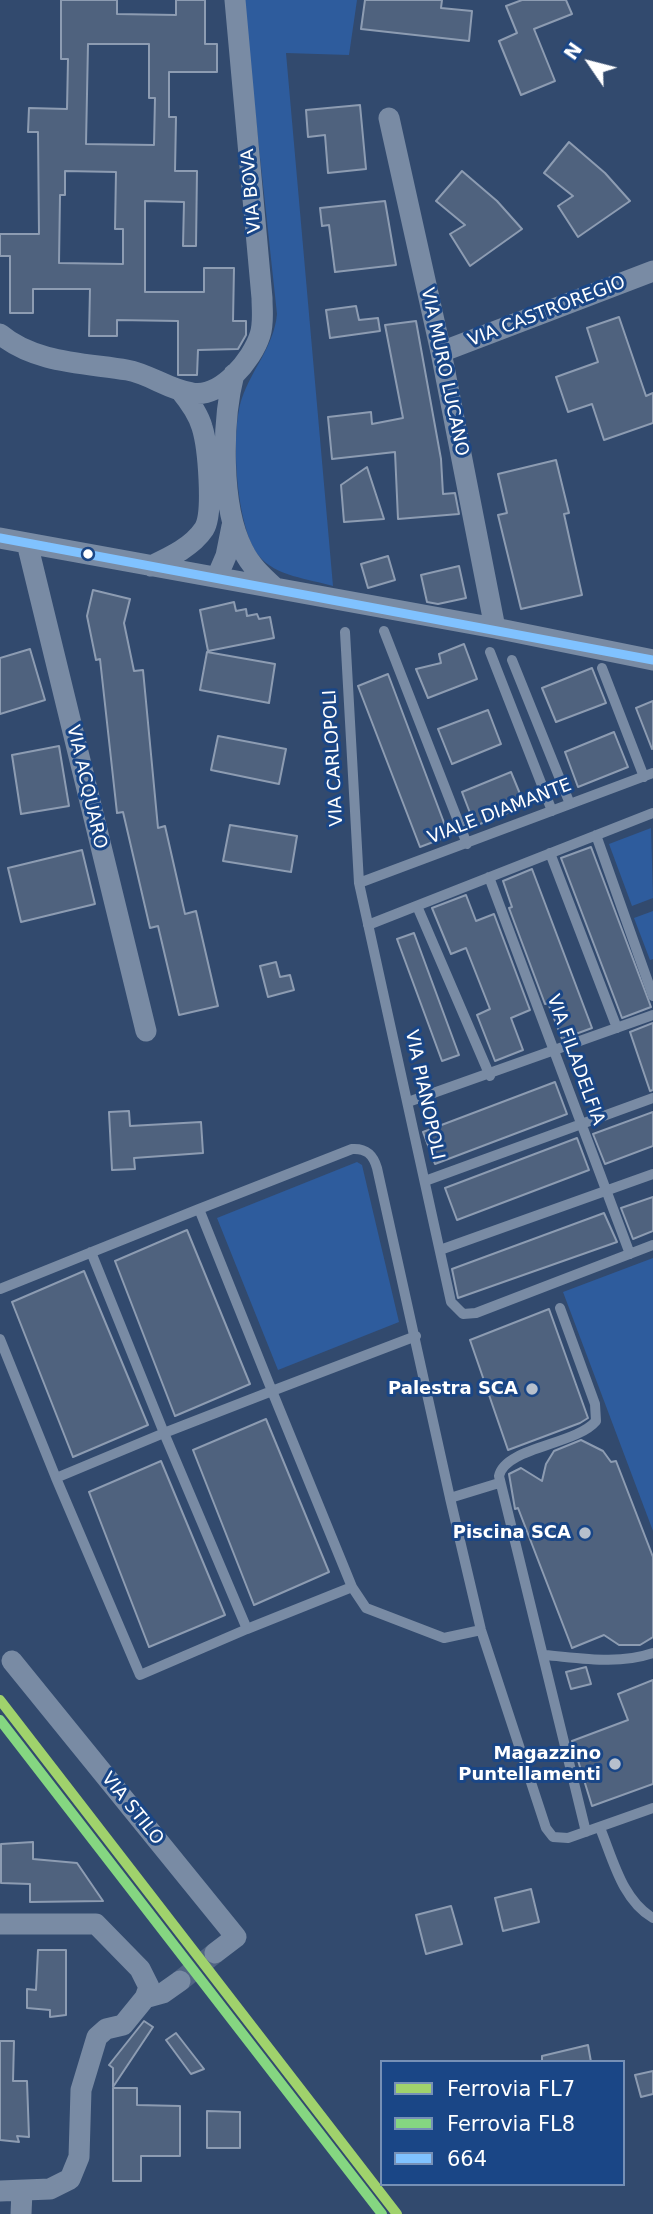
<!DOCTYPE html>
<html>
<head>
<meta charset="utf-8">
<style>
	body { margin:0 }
	#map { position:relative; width:653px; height:2214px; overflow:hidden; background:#324a6e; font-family:"DejaVu Sans",sans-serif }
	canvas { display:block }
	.legend { position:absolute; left:380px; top:2060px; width:245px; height:126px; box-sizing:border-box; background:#1a4686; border:2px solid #7690b6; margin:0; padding:9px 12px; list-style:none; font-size:21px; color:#fff }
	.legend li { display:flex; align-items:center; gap:14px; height:35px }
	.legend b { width:35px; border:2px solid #7690b6 }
	.north { position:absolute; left:555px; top:28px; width:70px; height:70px; -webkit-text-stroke:5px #1a4686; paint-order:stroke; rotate:305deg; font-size:19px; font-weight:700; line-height:28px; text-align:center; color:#fff }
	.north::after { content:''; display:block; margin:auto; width:24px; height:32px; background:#fff; clip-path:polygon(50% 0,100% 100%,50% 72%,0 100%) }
</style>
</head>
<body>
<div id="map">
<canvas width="653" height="2214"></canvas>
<ul class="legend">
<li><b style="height:9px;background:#a0d26c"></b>Ferrovia FL7</li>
<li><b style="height:9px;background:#85d681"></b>Ferrovia FL8</li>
<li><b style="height:9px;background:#80c2ff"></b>664</li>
</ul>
<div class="north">N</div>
</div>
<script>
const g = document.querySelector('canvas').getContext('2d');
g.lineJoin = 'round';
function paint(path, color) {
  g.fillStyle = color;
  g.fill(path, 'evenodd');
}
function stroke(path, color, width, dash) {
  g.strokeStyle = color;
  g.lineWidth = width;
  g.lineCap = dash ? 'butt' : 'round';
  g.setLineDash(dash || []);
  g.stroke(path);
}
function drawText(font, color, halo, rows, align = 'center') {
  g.font = font + ' "DejaVu Sans",sans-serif';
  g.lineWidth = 6;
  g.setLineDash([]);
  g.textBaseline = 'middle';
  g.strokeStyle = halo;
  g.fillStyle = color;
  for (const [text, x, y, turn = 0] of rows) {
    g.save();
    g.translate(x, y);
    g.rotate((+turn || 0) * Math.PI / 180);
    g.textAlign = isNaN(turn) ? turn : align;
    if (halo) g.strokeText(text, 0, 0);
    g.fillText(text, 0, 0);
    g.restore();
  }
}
paint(new Path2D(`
	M243,0h114l-8,55 -63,-2 47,533c-24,-7 -58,-10 -74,-30 -23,-28 -29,-124 -17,-158 10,-29 32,-52 35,-84z
	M651,828l2,70 -21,8 -23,-62z
	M653,911v48l-3,1 -16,-42z
	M357,1162l5,3 37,157 -121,48 -61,-152z
	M653,1258v273l-90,-239z`), '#2e5c9d');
const building = new Path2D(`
	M61,0h56v14l59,1v-15h29v44h12v28h-48v45h7l-1,54h22l-1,75h-13l1,-44 -39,-1v91h59v-24h30l-1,53h13v14l-8,14 -40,1 -1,25h-19v-54l-61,-1v16h-28l1,-47h-57v24h-23v-57h-10v-22h39l-1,-102h-10l1,-24 38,1 1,-50h-7zM88,44h61v54h6l-1,47 -68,-1zM65,171l51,1 -1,57h8v35l-64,-1 1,-68h5z
	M365,0h77l-1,8 31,3 -3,30 -108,-12z
	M522,0h44l6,14 -38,15 21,52 -34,14 -22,-54 18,-8 -11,-27z
	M360,105l6,64 -38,4 -3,-38 -17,2 -2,-27z
	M569,142l36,31 25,28 -52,36 -20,-31 15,-10 -29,-23z
	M462,171l35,30 25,28 -52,37 -20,-32 15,-9 -29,-24z
	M385,201l11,64 -61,7 -6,-47 -7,1 -2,-18z
	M356,306l3,14 19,-2 2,13 -50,7 -4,-28z
	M619,317l27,79 7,-3v30l-49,17 -12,-36 -24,8 -12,-35 42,-15 -11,-34z
	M416,321l25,138 2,35 12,-1 4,21 -61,5 -3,-67 -63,7 -4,-42 43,-5 1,12 31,-6 -18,-93z
	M556,460l13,53 -5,1 18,81 -61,14 -23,-94 9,-2 -9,-39z
	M367,467l17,52 -40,3 -3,-37z
	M388,556l7,24 -27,8 -7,-24z
	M459,566l7,32 -28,6 -11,-2 -6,-27z
	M93,590l37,9 -6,24 10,48 9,-1 15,158 7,-2 20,88 11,-3 22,95 -39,9 -21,-89 -8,2 -27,-116 -6,1 -17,-154 -4,1 -9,-44z
	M234,602l2,9 10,-2 1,7 10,-2 2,5 11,-2 4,21 -66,13 -8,-41z
	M464,644l13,35 -49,19 -12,-29 25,-6 -2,-9z
	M30,649l15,51 -45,14v-56z
	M207,652l68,12 -6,39 -69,-13z
	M592,668l14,35 -50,19 -14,-34z
	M388,674l61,162 -29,11 -62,-161z
	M653,701v47l-1,1 -16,-41z
	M488,710l13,34 -49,20 -14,-35z
	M614,732l14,35 -50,20 -13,-35z
	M218,736l68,13 -7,35 -68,-14z
	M59,746l10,60 -48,8 -9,-59z
	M511,772l14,34 -50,20 -13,-34z
	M230,825l67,11 -6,36 -68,-11z
	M591,847l60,160 -29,11 -61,-160z
	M82,850l13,54 -74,18 -13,-54z
	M532,869l60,159 -30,11 -14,-36 -3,1 -36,-96 3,-1 -9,-26z
	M466,895l10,26 18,-7 36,96 -19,8 12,32 -28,11 -18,-46 13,-6 -24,-61 -15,6 -19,-46z
	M414,933l45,122 -17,6 -45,-122z
	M276,962l4,15 10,-2 4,15 -26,7 -8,-31z
	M653,1023v67l-3,1 -20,-59z
	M555,1082l12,32 -132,50 -12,-32z
	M129,1111l1,15 71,-4 2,31 -69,5 1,11 -23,1 -3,-58z
	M653,1112v34l-48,18 -12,-30z
	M577,1138l12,32 -132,50 -12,-32z
	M653,1197v34l-20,8 -12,-31z
	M604,1213l13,29 -159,56 -6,-29z
	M187,1230l63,154 -75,32 -60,-155z
	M84,1271l64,154 -75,32 -61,-155z
	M549,1309l39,109 -8,5 -72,27 -38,-110z
	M266,1419l63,153 -75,33 -61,-155z
	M581,1440l22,11 8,11 5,-1 37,96v80l-13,8h-21l-15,-10 -32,13 -54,-140 -3,1 -6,-35 12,-6 21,13 4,-17 8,-13z
	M161,1461l64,154 -76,32 -60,-155z
	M586,1667l5,17 -20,5 -5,-17z
	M653,1680v104l-61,22 -20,-65 56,-21 -10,-26z
	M33,1842v17l44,4 26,38 -73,1v-18l-29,-1v-39z
	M531,1889l8,33 -36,9 -8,-33z
	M451,1906l11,38 -36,10 -10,-39z
	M38,1950h28v65l-16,2v-7l-23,-2v-19l9,1z
	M144,2021l9,6 -40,60v-19l-4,-3z
	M176,2033l28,36 -13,5 -25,-34z
	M0,2041h14l-1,40h14l2,56 -12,-1 2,6 -19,-2z
	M588,2045l3,17h-49v-6z
	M653,2071v23l-12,3 -6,-22z
	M113,2088h24v17l43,1v50h-39v25h-28z
	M207,2111l33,1v36h-33z`);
paint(building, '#4f627e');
stroke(building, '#8d9cb2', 2);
stroke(new Path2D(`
	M180,1981l35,-28`), '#516584', 21, [21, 10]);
stroke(new Path2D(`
	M384,631l83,213
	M345,632l14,251 92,419 12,12 13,-1 177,-68
	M490,652l62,159
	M512,660l58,144
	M602,668l42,109
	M596,835l57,161
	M550,853l67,175
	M489,877l141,377
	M359,883l294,-110
	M417,906l73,170
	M368,925l285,-112
	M408,1102l245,-87
	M425,1181l228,-83
	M440,1250l213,-76
	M0,1289l199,-80
	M560,1308l35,96 1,17c-20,24 -91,26 -97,55l87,356
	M416,1336l-144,55 -73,-182 153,-60c14,-1 21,5 25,19l73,330
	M0,1339l56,139 108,-45 -73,-181
	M56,1478l84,197 107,-46 -83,-196 108,-42 80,196 -105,42
	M499,1483l-49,15 31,132 65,198 7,9 15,1 85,-30
	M352,1587l14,21 78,30 37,-8
	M545,1655c35,3 74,10 108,-2
	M600,1828c13,31 22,72 53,90`), '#798ba4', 10);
stroke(new Path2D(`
	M389,118l52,234 54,276
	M0,334c34,29 85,29 127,36 23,4 42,20 65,23 29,5 60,-33 68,-58 4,-12 2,-25 2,-37l-27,-298
	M441,352l212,-81
	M234,374c-12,47 -14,132 9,176 7,15 19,26 31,37
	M0,538l495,90 158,32
	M27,543l119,488
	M151,566c19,-9 41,-19 53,-37 10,-16 4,-83 -2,-102 -4,-14 -13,-26 -22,-37
	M217,577l9,-21 6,-30
	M12,1661l224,276 -21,16
	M0,1924h96l44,45 9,18 -4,11 -22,27 -17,4 -9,8 -16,53 -2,67 -9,22 -20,10 -50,2
	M145,1998l18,-5 17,-12
	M21,2214l1,-23`), '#798ba4', 21);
stroke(new Path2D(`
	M0,538l653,122`), '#80c2ff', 9);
stroke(new Path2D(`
	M0,1700l397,514`), '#a0d26c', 10);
stroke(new Path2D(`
	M0,1720l382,494`), '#85d681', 10);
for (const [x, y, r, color] of [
	[88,554,6,"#fff"],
	[532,1389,7,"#b7c0cc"],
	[585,1533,7,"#b7c0cc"],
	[615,1764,7,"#b7c0cc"]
]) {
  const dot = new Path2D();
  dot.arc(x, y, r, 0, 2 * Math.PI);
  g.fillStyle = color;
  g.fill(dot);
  stroke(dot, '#1a4686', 2.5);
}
drawText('18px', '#fff', '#1a4686', [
	["VIA BOVA",252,191,-95],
	["VIA CASTROREGIO",547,312,-21],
	["VIA MURO LUCANO",444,372,78],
	["VIA CARLOPOLI",334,758,-93],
	["VIA ACQUARO",86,787,77],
	["VIALE DIAMANTE",500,812,-21],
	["VIA FILADELFIA",575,1060,70],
	["VIA PIANOPOLI",424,1095,78],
	["VIA STILO",132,1809,51]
]);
drawText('bold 18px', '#fff', '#1a4686', [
	["Palestra SCA",518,1389],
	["Piscina SCA",571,1533],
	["Magazzino",601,1754],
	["Puntellamenti",601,1775]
], 'right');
</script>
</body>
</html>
